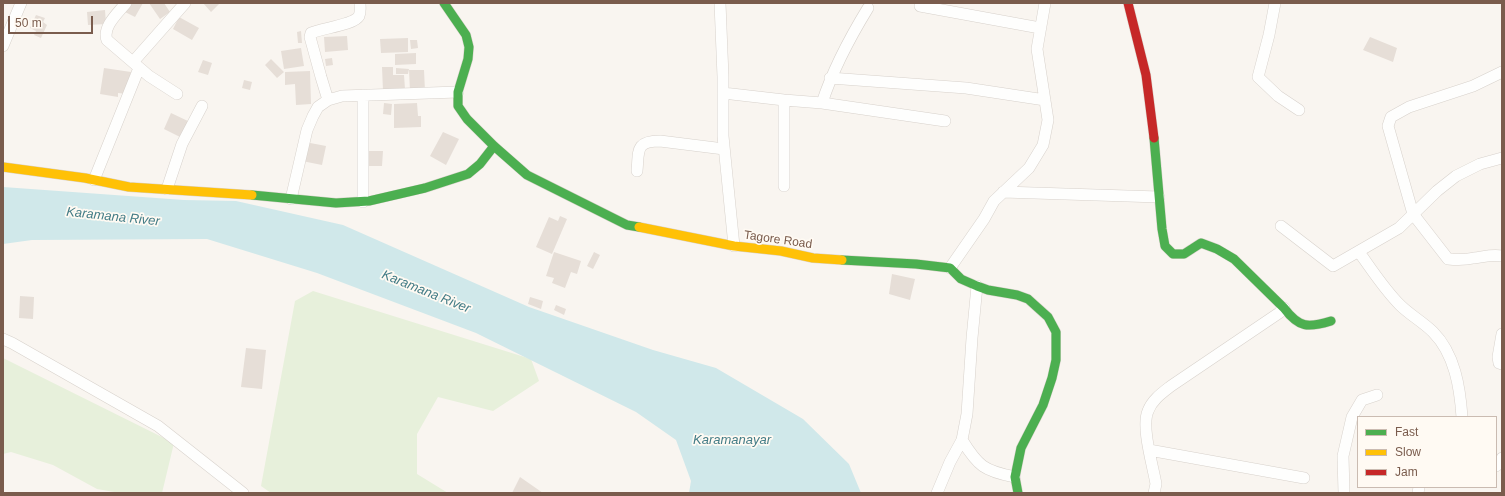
<!DOCTYPE html>
<html>
<head>
<meta charset="utf-8">
<style>
	body { margin:0 }
	#map { position:relative; width:1505px; height:496px; overflow:hidden; background:#f9f5f0; font-family:Helvetica,sans-serif }
	canvas { display:block }
	.frame { position:absolute; inset:0; border:4px solid #7a5c4d; pointer-events:none }
	.legend { position:absolute; left:1357px; top:416px; width:140px; height:72px; box-sizing:border-box; background:#fffaf3; border:1px solid #cabbb1; margin:0; padding:5px 7px; list-style:none; font-size:12px; color:#7a5c4d }
	.legend li { display:flex; align-items:center; gap:8px; height:20px }
	.legend b { width:20px; border:1px solid #cabbb1 }
	.scale { position:absolute; left:8px; top:16px; width:85px; height:18px; box-sizing:border-box; border:2px solid #7a5c4d; border-top:0; padding-left:5px; font-size:12px; line-height:14px; white-space:nowrap; color:#7a5c4d; -webkit-text-stroke:3px #fffaf3; paint-order:stroke }
</style>
</head>
<body>
<div id="map">
<canvas width="1505" height="496"></canvas>
<div class="frame"></div>
<ul class="legend">
<li><b style="height:5px;background:#4caf50"></b>Fast</li>
<li><b style="height:5px;background:#ffc107"></b>Slow</li>
<li><b style="height:5px;background:#c62828"></b>Jam</li>
</ul>
<div class="scale">50 m</div>
</div>
<script>
const g = document.querySelector('canvas').getContext('2d');
g.lineJoin = 'round';
function paint(path, color) {
  g.fillStyle = color;
  g.fill(path, 'evenodd');
}
function stroke(path, color, width, dash) {
  g.strokeStyle = color;
  g.lineWidth = width;
  g.lineCap = dash ? 'butt' : 'round';
  g.setLineDash(dash || []);
  g.stroke(path);
}
function drawText(font, color, halo, rows, align = 'center') {
  g.font = font + ' Helvetica,sans-serif';
  g.lineWidth = 3.5;
  g.setLineDash([]);
  g.textBaseline = 'middle';
  g.strokeStyle = halo;
  g.fillStyle = color;
  for (const [text, x, y, turn = 0] of rows) {
    g.save();
    g.translate(x, y);
    g.rotate((+turn || 0) * Math.PI / 180);
    g.textAlign = isNaN(turn) ? turn : align;
    if (halo) g.strokeText(text, 0, 0);
    g.fillText(text, 0, 0);
    g.restore();
  }
}
paint(new Path2D(`
	M313,291l218,68 8,22 -46,30 -55,-14 -21,37v40l31,19h-177l-10,-7 34,-185z
	M3,358l171,85 -12,50h-42l-23,-4 -44,-24 -42,-13 -8,2z`), '#e7f0db');
paint(new Path2D(`
	M3,187l181,13 52,1 107,24 186,82 124,43 63,18 87,51 46,45 12,29h-172l2,-12 -15,-41 -40,-28 -160,-79 -159,-60 -110,-34 -175,1 -29,4z`), '#d0e8ea');
paint(new Path2D(`
	M130,3h13l-8,14 -10,-5z
	M149,3h15l6,9 -10,7z
	M203,3h17l-9,9z
	M105,10l1,14 -18,1 -1,-13z
	M36,15l9,3 -2,4 4,3 -6,13 -7,-3 2,-4 -6,-3z
	M179,17l20,11 -7,12 -19,-11z
	M301,31l1,12h-4l-1,-11z
	M347,36l1,14 -23,2 -1,-15z
	M1370,37l27,11 -4,14 -30,-12z
	M408,38v14l-27,1 -1,-14z
	M410,40h7l1,8 -7,1z
	M301,48l3,18 -20,3 -3,-18z
	M416,53v11l-21,1v-11z
	M332,58l1,7 -7,1 -1,-7z
	M271,59l13,13 -7,6 -12,-13z
	M203,60l9,3 -4,12 -10,-3z
	M382,67h11v8h11l1,14 -22,2z
	M104,68l27,4 -4,22 -9,-1v4l-18,-3z
	M396,68l13,1 -1,5h-12z
	M409,70h15l1,21h-15z
	M310,71l1,33 -15,1 -1,-21 -10,1v-13z
	M244,80l8,2 -2,8 -8,-2z
	M384,103l8,1 -1,11 -8,-1z
	M417,103l1,13h3v11l-27,1v-24z
	M171,113l19,9 -8,16 -18,-9z
	M443,132l16,7 -13,26 -16,-9z
	M305,142l21,4 -4,19 -20,-4z
	M369,151h14l-1,15h-14z
	M560,216l7,3 -15,35 -16,-7 13,-30 9,4z
	M554,252l27,9 -4,13 -6,-2 -6,16 -13,-5 2,-5 -8,-2z
	M594,252l6,3 -7,14 -6,-3z
	M892,274l23,5 -5,21 -21,-6z
	M20,296l14,1 -1,22 -14,-1z
	M530,297l13,4 -2,8 -13,-5z
	M556,305l10,4 -2,6 -10,-5z
	M246,348l20,2 -4,39 -21,-2z
	M520,477l23,16h-31z`), '#e6ded7');
const street = new Path2D(`
	M126,3c-8,10 -24,24 -19,37l42,36 28,18
	M720,3l3,74v59l11,110
	M1275,3l-6,32 -11,42 20,19 21,14
	M920,6l120,22
	M3,46l18,-43
	M133,62l52,-59
	M1502,72l-29,14 -64,21 -18,10 -3,9 25,88 35,45c9,1 17,1 26,-1 9,-1 18,-4 28,-2
	M830,78l136,10 79,12
	M723,93l61,7 38,3 123,18
	M363,95v107
	M328,100l-7,-23 -11,-40 1,-4c11,-5 43,-8 48,-17 2,-4 1,-9 1,-13
	M822,103c11,-34 27,-64 46,-95
	M637,171c2,-20 -2,-30 23,-30l64,8
	M94,180l45,-112
	M784,186v-86
	M167,189l15,-45 20,-38
	M1003,192l156,5
	M291,199l16,-69 6,-14 5,-9 10,-7 14,-4 116,-4
	M1281,226l52,40 66,-38 38,-37 19,-15 24,-12 22,-6
	M1359,252c13,18 25,37 41,53 10,10 23,17 33,27 22,22 27,56 29,85
	M950,268l34,-49 10,-18 35,-33 14,-23 5,-25 -11,-71 8,-46
	M1502,334l-4,23 1,6 3,1
	M3,339l9,4 146,83 85,67
	M962,440c16,26 22,31 53,37
	M1149,450l155,28
	M1496,466l4,-3 2,-5
	M937,493l13,-31 12,-22 5,-26 5,-76 5,-52
	M1154,493l2,-9c-3,-18 -15,-57 -8,-73 4,-11 14,-18 23,-25l108,-73 5,-5
	M1344,493l-1,-37 9,-39 10,-17 15,-5
	M1418,493l1,-6`);
const fast = new Path2D(`
	M444,3l22,32 3,12 -1,12 -10,33v14l9,13 27,27 33,29 100,50 12,2
	M1154,138l8,91 3,17 8,8h11l17,-11 16,6 17,10 50,49c15,20 24,20 47,13
	M252,195l84,8 33,-2 56,-13 43,-14 12,-10 14,-18
	M842,260l74,4 34,4 11,11 16,7 11,4 29,5 11,4 20,18 8,15v28l-4,18 -9,27 -22,43 -6,29 3,16`);
const slow = new Path2D(`
	M3,167l82,11 44,9 123,8
	M639,227l95,19 47,5 32,7 29,2`);
const jam = new Path2D(`
	M1128,3l18,72 8,63`);
stroke(street, '#d7d1cb', 12);
stroke(fast, '#d9d2cb', 10);
stroke(slow, '#d9d2cb', 10);
stroke(jam, '#d9d2cb', 10);
stroke(street, '#fefefd', 11);
stroke(fast, '#4caf50', 9);
stroke(slow, '#ffc107', 9);
stroke(jam, '#c62828', 9);
drawText('12px', '#7a5c4d', '#fffaf3', [
	["Tagore Road",778,240,8]
]);
drawText('italic 13px', '#437c86', '#fffaf3', [
	["Karamana River",113,217,6],
	["Karamana River",426,292,22],
	["Karamanayar",732,440]
]);
</script>
</body>
</html>
